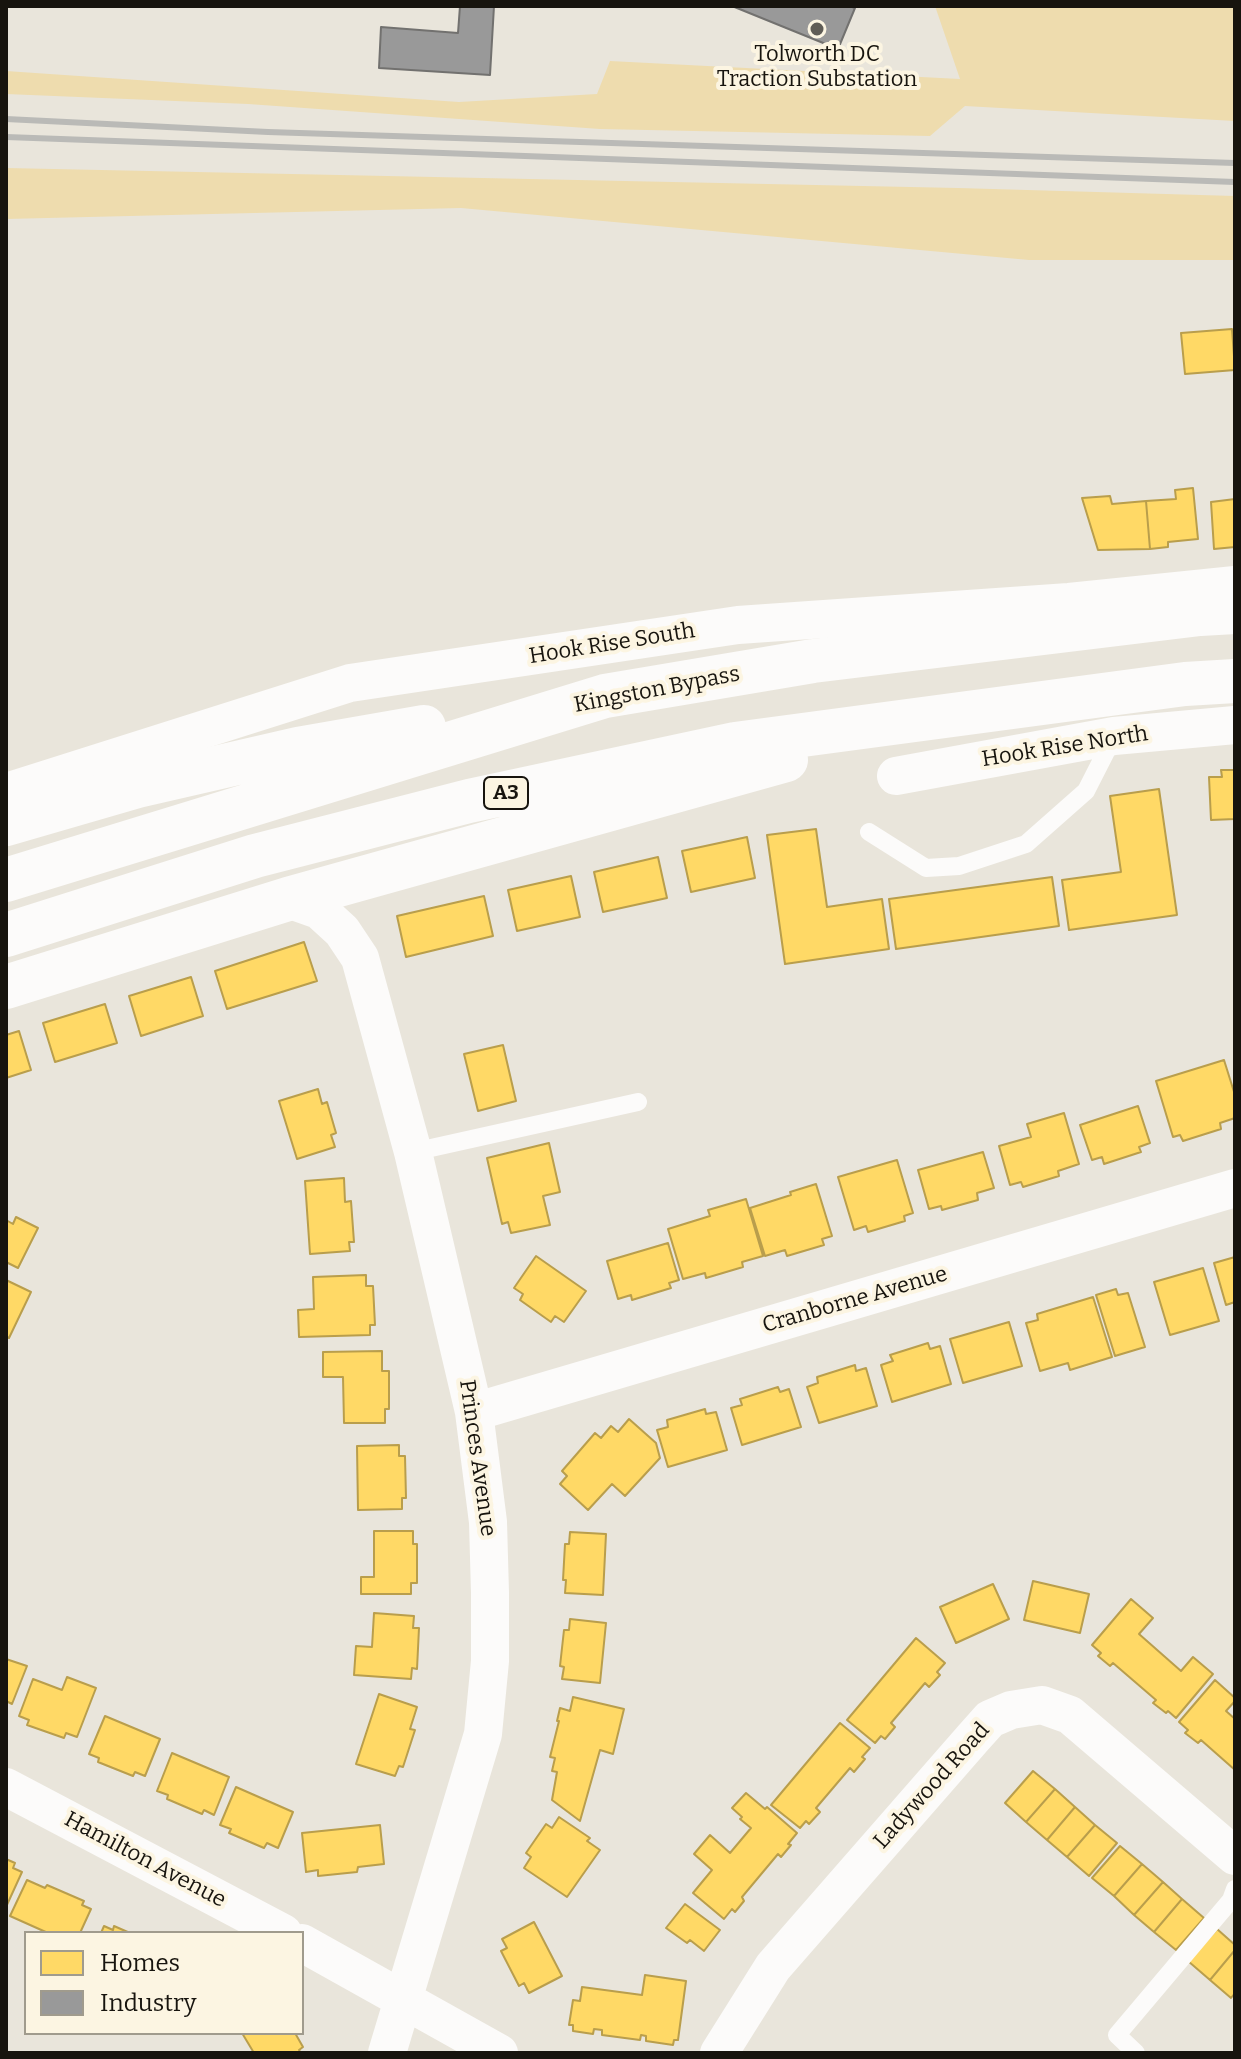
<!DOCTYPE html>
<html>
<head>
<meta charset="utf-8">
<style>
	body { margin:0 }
	#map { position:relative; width:1241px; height:2059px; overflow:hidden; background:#e9e5db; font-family:Bitter,serif }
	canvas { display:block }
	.frame { position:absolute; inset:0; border:8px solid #17140e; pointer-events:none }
	.legend { position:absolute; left:24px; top:1931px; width:280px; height:104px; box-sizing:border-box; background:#fcf5e2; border:2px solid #a09b8d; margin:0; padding:10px 14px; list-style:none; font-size:24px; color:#17140e }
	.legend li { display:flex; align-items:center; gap:16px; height:40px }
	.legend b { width:40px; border:2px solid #a09b8d }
</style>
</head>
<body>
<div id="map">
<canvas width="1241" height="2059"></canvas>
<div class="frame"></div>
<ul class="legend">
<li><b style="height:22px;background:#ffd966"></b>Homes</li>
<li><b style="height:22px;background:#999"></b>Industry</li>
</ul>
</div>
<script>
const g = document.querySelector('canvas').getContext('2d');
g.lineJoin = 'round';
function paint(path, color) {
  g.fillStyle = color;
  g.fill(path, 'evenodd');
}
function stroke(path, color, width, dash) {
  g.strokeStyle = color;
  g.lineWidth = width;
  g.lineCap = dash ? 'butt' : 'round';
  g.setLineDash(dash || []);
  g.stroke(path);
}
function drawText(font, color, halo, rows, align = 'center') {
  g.font = font + ' Bitter,serif';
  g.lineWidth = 8;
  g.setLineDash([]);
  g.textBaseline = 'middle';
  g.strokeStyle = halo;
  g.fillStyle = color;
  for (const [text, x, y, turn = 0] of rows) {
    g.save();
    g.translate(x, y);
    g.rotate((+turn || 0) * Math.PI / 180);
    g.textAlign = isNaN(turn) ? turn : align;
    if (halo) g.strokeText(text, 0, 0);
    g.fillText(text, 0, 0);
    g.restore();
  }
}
paint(new Path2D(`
	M935,6h300v115l-270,-15 -35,30 -330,-7 -352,-25 -242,-10v-23l453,31 138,-8 13,-33 350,18z
	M6,168l952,20 277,8v64h-206l-568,-52 -455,11z`), '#eedcae');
const homes = new Path2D(`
	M1232,329l3,41 -50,4 -4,-41z
	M1193,488l5,51 -30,3v5l-18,2 -4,-48 30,-2 -1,-9z
	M1110,496l2,8 34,-3 4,48 -52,1 -16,-52z
	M1235,499v48l-21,2 -3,-47z
	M1221,770h14v49l-24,1 -2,-43h13z
	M1159,789l18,126 -108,15 -7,-50 59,-8 -11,-76z
	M816,829l11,78 55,-8 7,50 -104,15 -18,-129z
	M747,837l8,41 -64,14 -9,-41z
	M658,857l9,41 -64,14 -9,-40z
	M571,876l9,41 -63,14 -9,-41z
	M1052,877l7,49 -163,23 -7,-50z
	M484,896l9,40 -87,21 -9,-41z
	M304,942l13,39 -90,28 -12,-38z
	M191,977l12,39 -62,20 -12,-40z
	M105,1004l12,39 -62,19 -12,-39z
	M19,1031l12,39 -25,8v-43z
	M503,1045l13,56 -38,10 -14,-57z
	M1224,1060l11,35v23l-15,5 1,6 -38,12 -3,-6 -7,2 -17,-56z
	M318,1089l4,15 5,-2 9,31 -5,2 4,12 -38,12 -18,-58z
	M1138,1106l12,37 -11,4 2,5 -37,12 -2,-7 -10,3 -12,-35z
	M1064,1113l15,51 -21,7 1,5 -36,11 -2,-5 -11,3 -11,-39 32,-9 -4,-13z
	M549,1143l11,49 -17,4 7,29 -39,8 -3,-11 -6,2 -15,-66z
	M983,1152l11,36 -17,5 1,7 -36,10 -1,-4 -12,3 -11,-39z
	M897,1160l16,53 -9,3 1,5 -37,11 -2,-6 -12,4 -16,-53z
	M344,1178l1,24 6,-1 3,41h-5l1,9 -40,3 -5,-73z
	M816,1184l16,52 -10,3 2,6 -37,11 -2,-6 -20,6 -15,-48 41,-13 -1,-3z
	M746,1199l17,57 -21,6 1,5 -37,11 -1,-5 -22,6 -15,-50 42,-13 -2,-6z
	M16,1217l22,11 -20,40 -12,-6v-42l7,4z
	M668,1243l11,37 -10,3 2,5 -39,12 -1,-5 -13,4 -11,-38z
	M536,1256l50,35 -22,31 -9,-6 -4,6 -31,-22 3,-6 -9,-6z
	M1235,1257v45l-9,3 -12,-42z
	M1203,1268l16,53 -49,14 -16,-53z
	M366,1275v11h7l2,39h-5v10l-71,2 -1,-27 16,-1 -1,-32z
	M6,1280l25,12 -22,46 -3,-1z
	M1116,1289l2,6 10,-2 17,54 -30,9 -19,-61z
	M1093,1297l19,60 -42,13 -2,-7 -28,8 -14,-48 12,-3 -1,-6z
	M1009,1322l13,44 -59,17 -13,-44z
	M928,1343l2,6 10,-3 11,38 -59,18 -11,-37 12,-4 -3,-6z
	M382,1351v20h7v38h-4v14h-41l-1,-46h-20v-25z
	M855,1365l1,6 10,-3 11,38 -58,17 -12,-36 11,-4 -1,-6z
	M778,1387l2,5 9,-3 12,38 -59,18 -11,-37 11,-3 -2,-6z
	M705,1409l1,5 10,-2 11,38 -59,17 -11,-37 11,-3 -1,-7z
	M629,1419l27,24 4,15 -35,38 -13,-12 -24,26 -28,-26 7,-8 -5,-5 33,-38 6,5 10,-12 7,6z
	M399,1445v11h6l1,42h-4v11l-44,1 -1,-64z
	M374,1531h39v13h4v39h-6v11h-50v-17h13z
	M570,1532l36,2 -3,61 -38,-2 1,-13h-3l2,-36h4z
	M1033,1581l56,13 -9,39 -56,-13z
	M993,1584l16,35 -53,24 -16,-36z
	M1131,1599l22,19 -14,16 42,37 12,-14 20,17 -37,44 -8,-7 -2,2 -13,-10 3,-3 -43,-37 -3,3 -12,-10 3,-3 -9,-8z
	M374,1613l40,3 -1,12h6l-2,41 -5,-1 -1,11 -57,-4 2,-29 16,1z
	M570,1619l36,4 -6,60 -38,-4 2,-12 -4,-1 4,-36h5z
	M916,1638l29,25 -8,9 3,3 -11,12 -4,-4 -34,40 4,4 -10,12 -4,-3 -6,7 -28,-23z
	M6,1659l21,7 -15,38 -6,-3z
	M67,1677l29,11 -19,49 -11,-4 -2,5 -37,-13 2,-5 -10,-4 14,-37 29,11z
	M1215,1680l20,18v3l-9,10 9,8v51l-34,-30 -3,3 -13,-10 3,-3 -9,-8z
	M379,1694l38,13 -7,22 5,1 -12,37 -4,-1 -4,10 -39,-12z
	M573,1697l51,12 -11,45 -13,-4 -20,71 -28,-21 5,-28 -5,-1 3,-13 -5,-1 9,-36h-2l3,-13 10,3z
	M105,1716l55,23 -15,37 -10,-4 -2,4 -35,-14 1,-4 -10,-4z
	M840,1723l30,25 -8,9 3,2 -11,13 -4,-4 -34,40 4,4 -11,12 -3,-3 -6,7 -29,-23z
	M172,1753l57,24 -15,38 -10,-5 -2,4 -35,-15 1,-4 -11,-4z
	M1033,1771l22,18 -29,33 -21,-19z
	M236,1787l57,25 -15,36 -11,-5 -3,5 -35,-15 2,-4 -11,-4z
	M1055,1789l20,18 -28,33 -21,-18z
	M746,1793l19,16 2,-2 30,26 -9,11 3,1 -10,12 -3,-3 -36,43 2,4 -9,11 -3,-3 -8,10 -31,-26 19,-23 -18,-16 16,-19 20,18 21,-25 -11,-9 2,-2 -10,-9z
	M1075,1807l20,18 -28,32 -20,-17z
	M559,1817l31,21 -3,3 13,9 -33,47 -43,-29 7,-11 -5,-4 20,-29 6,4z
	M380,1825l4,39 -26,3 -1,5 -39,4v-6l-12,2 -4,-39z
	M1095,1825l22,18 -28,33 -22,-19z
	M1120,1846l22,18 -28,32 -22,-18z
	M6,1859l9,4 -2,5 9,4 -16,35z
	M1142,1864l21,18 -29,33 -20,-19z
	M27,1880l18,8 2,-3 37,16 -2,4 9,4 -11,24h-32l-38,-17z
	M1163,1882l19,17 -28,33 -20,-17z
	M1182,1899l22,19 -28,32 -22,-18z
	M685,1904l35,26 -16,21 -14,-11 -3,3 -21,-15z
	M534,1922l28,54 -33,17 -5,-10 -5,3 -18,-35 6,-3 -5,-9z
	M104,1926l9,4 1,-4 16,7h-29z
	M1217,1929l18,16v5l-25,30 -22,-19z
	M1235,1950v43l-4,5 -21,-18z
	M645,1975l41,6 -8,59h-4l-1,5 -27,-4v-5l-5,-1 -1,5 -38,-5v-5l-8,-1 -1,5 -20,-3v-6h-4l4,-25 7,1 2,-14 60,8z
	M242,2033h53l8,14 -4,3 2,3h-47z`);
paint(homes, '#ffd966');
stroke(homes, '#b99e4c', 2);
const industry = new Path2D(`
	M460,6h34l-4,69 -111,-7 2,-41 77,6z
	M732,6h117l6,2 -17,41z`);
paint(industry, '#999');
stroke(industry, '#72716f', 2);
stroke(new Path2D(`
	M869,832l57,36 33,-2 67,-22 60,-53 27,-53
	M413,1152l225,-50
	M1136,2053l-19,-18 114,-135 4,-11`), '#fcfbfa', 18);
stroke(new Path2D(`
	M896,776l218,-40 121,-11
	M6,792l344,-109 388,-58 331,-23 166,-17
	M288,899l31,11 23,21 18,27 53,194 61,260 14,110 2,71v68l-7,73 -96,319
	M474,1412l761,-224
	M6,1787l277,146
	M302,1943l197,110
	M719,2053l54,-86 200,-229 17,-19 21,-9 31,-5 28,10 165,141`), '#fcfbfa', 38);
stroke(new Path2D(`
	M6,824l131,-38 161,-37 126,-22
	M6,880l599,-184 208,-35 387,-47 35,-2
	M6,935l249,-79 214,-55 266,-57 450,-60 50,-3
	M6,987l282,-88 498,-139`), '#fcfbfa', 44);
stroke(new Path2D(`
	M6,119l262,13 967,31
	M6,137l1229,45`), '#babab7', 6);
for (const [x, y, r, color] of [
	[817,29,8,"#605d56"]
]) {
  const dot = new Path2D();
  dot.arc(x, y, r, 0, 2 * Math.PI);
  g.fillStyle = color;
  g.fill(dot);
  stroke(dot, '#fcf5e2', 3);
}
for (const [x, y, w] of [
	[506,793,44]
]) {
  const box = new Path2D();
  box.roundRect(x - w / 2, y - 16, w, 32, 6);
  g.fillStyle = '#fcf5e2';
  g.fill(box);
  stroke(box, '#17140e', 2);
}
drawText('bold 20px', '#17140e', null, [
	["A3",506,793]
]);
drawText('22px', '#17140e', '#fcf5e2', [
	["Tolworth DC",817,55],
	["Traction Substation",817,80]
]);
drawText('22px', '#17140e', '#fcf5e2', [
	["Hook Rise South",612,644,-9],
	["Kingston Bypass",657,690,-11],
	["Hook Rise North",1065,747,-9],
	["Cranborne Avenue",855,1300,-16],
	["Princes Avenue",477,1458,82],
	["Ladywood Road",932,1786,-48],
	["Hamilton Avenue",145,1860,28]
]);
</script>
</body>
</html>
